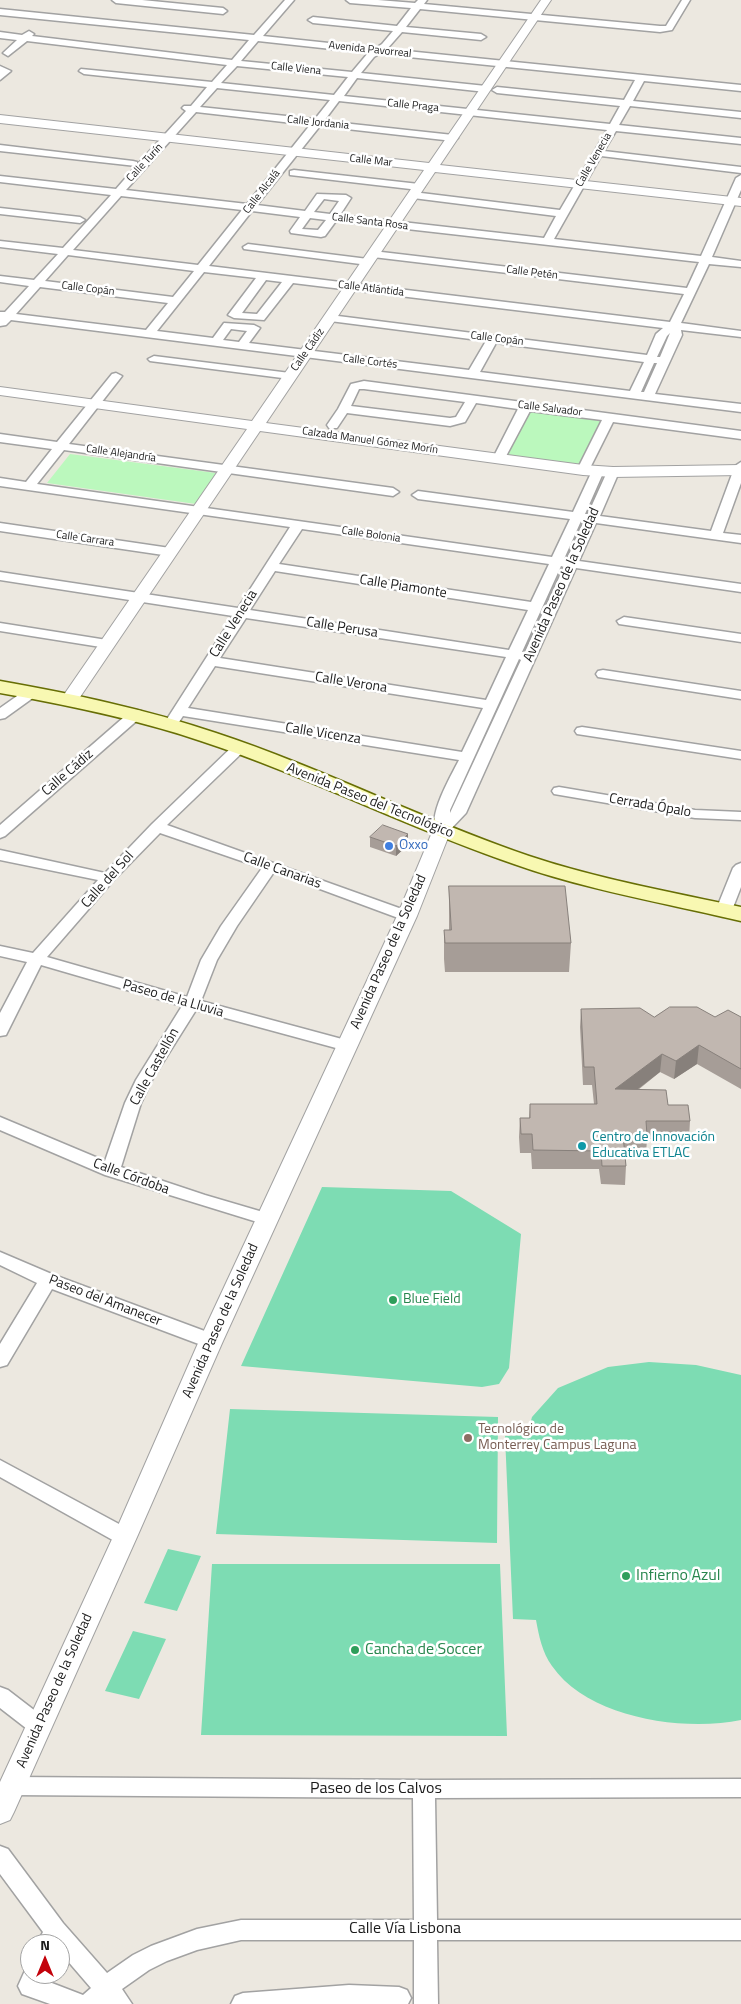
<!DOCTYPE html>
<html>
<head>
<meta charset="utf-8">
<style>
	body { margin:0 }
	#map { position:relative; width:741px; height:2004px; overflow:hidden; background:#ece8e0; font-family:"Titillium Web",sans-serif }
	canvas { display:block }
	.north { position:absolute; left:20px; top:1934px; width:50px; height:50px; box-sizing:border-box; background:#fff; border:1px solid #a4a4a4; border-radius:50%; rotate:0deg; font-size:14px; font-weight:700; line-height:20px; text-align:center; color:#1b1b1b }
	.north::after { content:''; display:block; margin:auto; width:18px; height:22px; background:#c3020b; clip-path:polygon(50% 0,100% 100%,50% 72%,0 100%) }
</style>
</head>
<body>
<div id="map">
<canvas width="741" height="2004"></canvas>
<div class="north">N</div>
</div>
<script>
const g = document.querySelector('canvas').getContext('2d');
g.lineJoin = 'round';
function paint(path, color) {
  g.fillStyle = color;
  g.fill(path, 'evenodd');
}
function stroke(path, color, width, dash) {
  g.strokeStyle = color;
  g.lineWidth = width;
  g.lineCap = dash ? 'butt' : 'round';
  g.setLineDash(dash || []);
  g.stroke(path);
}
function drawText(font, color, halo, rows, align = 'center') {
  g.font = font + ' "Titillium Web",sans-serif';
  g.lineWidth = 5;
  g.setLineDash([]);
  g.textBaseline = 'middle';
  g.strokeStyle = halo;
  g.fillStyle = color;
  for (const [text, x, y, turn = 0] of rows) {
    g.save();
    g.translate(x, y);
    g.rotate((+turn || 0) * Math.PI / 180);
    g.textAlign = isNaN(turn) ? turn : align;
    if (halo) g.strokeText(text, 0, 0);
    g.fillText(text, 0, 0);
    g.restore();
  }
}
paint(new Path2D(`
	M529,408l77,10 -24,50 -80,-11z
	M70,454l146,19 -20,31 -149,-21z`), '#bbf8bd');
paint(new Path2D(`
	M322,1187l129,4 70,43 -12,134 -10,16 -17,3 -241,-21z
	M649,1362l47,3 45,10v345c-58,12 -153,-2 -189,-54 -10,-14 -13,-30 -16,-46l-23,-1 -8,-183 22,-1 5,-18 26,-29 50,-21z
	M230,1409l268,8 -1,126 -281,-9z
	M168,1549l33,7 -24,55 -33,-8z
	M212,1564h288l7,172 -306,-1z
	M133,1631l33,8 -27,60 -34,-8z`), '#7ddcb3');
const minor = new Path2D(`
	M112,0h30l81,8 4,3 -4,3 -107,-11z
	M285,0h9l-31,36 113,12 6,-4 11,-13 -80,-8 -5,-3 5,-3 84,9 14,-18 -61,-5 -4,-3h32l37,3 3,-3h9l-3,4 236,22h6l16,-26h8l-18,30 -12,2 -240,-23 -14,18 75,7 5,3 -5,3 -79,-8 -15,17 354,36v6l-97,-10 -11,20 108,11v6l-111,-12 -11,19 122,13v6l-125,-13 -12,20 137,16v6l-140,-17 -47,83 147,17 35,-78 5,-3v15l-29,67 29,4v6l-32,-3 -28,59 60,8v6l-60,-7 1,5 -27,59 86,10v8l-730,-92 -5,5 -6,1v-14h5l24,-26 -29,-4v-6l34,4 24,-26 -58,-7v-6l63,7 48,-53 -111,-13v-6l116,13 20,-23 -136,-15v-6l133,16 4,1v3l49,-54 -4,-3 2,-2h7l16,-19 -123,-13 -5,-3 2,-2 131,13 15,-17 -200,-24 -19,15 -5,-3 14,-13 -17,-2v-6l22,3 7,-4 5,3 -2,2 200,24 17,-20 -249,-25v-6l254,26zM258,41l110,12 -16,19 -111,-11zM379,54l256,26 -11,20 -127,-13 -5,3 5,3 123,13 -10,18 -266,-28 13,-18 129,14 5,-3 -5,-3 -125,-13 13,-16zM237,66l111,11 -14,18 -113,-12zM217,88l113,12 -15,19 -115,-12zM339,101l268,29 -47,80 -147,-18 -5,3 5,3 143,18 -12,22 -204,-23 11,-17 -5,-3 -29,-1 -12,17 -48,-6 63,-79 133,15 5,-3 -5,-3 -129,-14zM196,112l114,13 -63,79 -121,-14zM121,196l121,14 -44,55 -125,-15zM324,199l15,2 -9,13 -16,-2zM252,211l48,6 -10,14 1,2 30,4 4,-1 11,-15 363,41 -12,26 -314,-37 -5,3 5,3 311,37 -14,28 -461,-56zM310,218l16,2 -8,10 -16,-1zM68,255l126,16 -21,26 -128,-16zM204,272l52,6 -28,37 6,3 30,2 29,-37 370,45 -7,6 -9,21 -317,-40 -6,3 6,3 156,20 -17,29 -220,-27 11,-15 -6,-3 -30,-2 -11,15 -56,-7zM266,280l16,2 -25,32 -15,-1zM40,287l128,16 -22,27 -130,-16zM231,329l16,2 -8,11 -16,-2zM670,333l-10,24h-3l10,-21zM496,343l148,19 -14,29 -150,-19zM654,363h3l-13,29h-3z
	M0,66l11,5 -11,9z
	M294,170l125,14 5,3 -5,3 -129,-15v-4z
	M0,208l80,9 5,3 -5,3 -80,-9z
	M248,244l120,15 5,3 -5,3 -124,-16 -1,-2z
	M154,356l136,17 6,3 -6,3 -140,-18 -2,-2z
	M116,373l6,3 -53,68 324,44 6,4 -6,4 -329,-46 -27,34 515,73 18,-38 -152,-20 -6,-4 6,-4 155,21 19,-41 6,-4 4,1 2,3 -19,43h3l19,-42 6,-4 6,4 -19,44 111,15 24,-65 6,-4v21l-18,50 18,2v8l-145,-20 -17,38 162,23v8l-165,-24 -110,245 -19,20h-10c-11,-15 14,-57 22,-73l-276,-44 -4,6h-10l-2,-3 66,-103 -233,-36v-8l238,36 52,-81 -290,-41v-8l26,4 26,-33 -52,-7v-8l57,8 55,-68zM581,521h3l-17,38h-3zM302,529l247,35 -18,38 -252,-38zM561,566l3,1 -39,85h-3zM275,571l253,39 -19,40 -259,-40zM246,618l260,39 -20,43 -266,-42zM519,659l2,1 -71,153v-3zM215,666l268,42 -21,44 -274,-44z
	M364,381l377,50v8l-128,-17 -24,48 -6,4 -6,-4 25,-50 -72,-9 -25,47 -6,4 -6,-4 25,-49 -42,-6 -11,19 -15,4 -103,-13 -10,15h-8l-2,-3 11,-16 13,-25zM359,389h5l101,13 -9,15 -6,1 -99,-12z
	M0,523l170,25 6,4 -6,4 -170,-25z
	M624,617l117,17v8l-122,-18 -2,-3z
	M0,623l107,17 7,4 -7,4 -107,-17z
	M603,670l138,21v8l-143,-22 -2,-3 2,-3z
	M32,688l5,1 2,3 -2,3 -32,23 -5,1v-11l27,-19z
	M136,710l5,1 2,3 -2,3 -136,119 -5,2v-13l131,-114z
	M582,727l159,24v8l-164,-25 -2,-3 2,-3z
	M240,743l5,1 2,3 -2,3 -78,75 246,88 2,3 -2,3h-12l-127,-47 -37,54 -20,34 -16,41 152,41 2,4 -2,4 -6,1 -151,-41 -44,70 -11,23 -20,64 84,28 68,20 3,4 -3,4 -6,2 -162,-50 -105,-45v-13l105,44 20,-58 11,-23 46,-74 -141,-41 -35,70 -6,1v-23l27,-51 -27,-6v-10l33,7 65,-73 -98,-20v-10l105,23 47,-49 83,-80zM160,833l102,35 -41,58 -20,34 -14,37 -140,-40 66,-76z
	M559,787l136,23 46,2v8l-46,-2 -141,-24 -2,-3 2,-3z
	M741,863v24l-9,23 -2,3h-12l-2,-3 17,-42 3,-3z
	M0,1252l54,23 164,61 2,5 -2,5 -7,2 -7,-2 -152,-57 -45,76 -7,2v-23l37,-61 -37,-18z
	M0,1460l132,71 3,6 -3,6 -7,2 -7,-2 -118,-66z
	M0,1687l8,3 39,30 3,6 -3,6 -8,3 -8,-3 -31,-24z
	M12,1777l412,3 317,-1v18l-306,1 2,122h304v20h-304l1,64h-24v-64h-173l-44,10 -30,11 -18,9 -27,19 10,15h-82l-28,-10 -4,-8 9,-20 3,-1v9h17l-3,6 39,15 8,-7 -31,-36v-8h-23l6,-12 -43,-58v-28l8,3 55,74 44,50 26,-18 18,-9 46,-17 44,-9h173l-1,-122 -401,-3 -8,-2 -3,-7 3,-7z
	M349,1985l50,2 8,3 4,8 -3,6h-177l4,-8 8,-3z`);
const tertiary = new Path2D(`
	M541,0h10l-111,165 301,33v8l-306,-34 -169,251 317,42 30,2 128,-2v10l-128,2 -30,-2 -323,-44 -184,272 -6,1 -6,-1 -3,-4 186,-270 -247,-34v-8l252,34 172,-251 -424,-47v-8l429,48z
	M442,824l7,2 2,4 -34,86 -194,425 -86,196 -123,275 -4,8 -10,4v-42l113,-245 86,-196 198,-425 36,-86 2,-4z`);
const secondary = new Path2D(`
	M0,681c73,13 146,28 216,52 106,35 207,87 313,123 69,23 141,36 212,51v14c-76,-18 -154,-31 -227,-57 -106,-36 -206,-88 -313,-123 -65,-22 -133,-36 -201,-48z`);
stroke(minor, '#a2a2a2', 3);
stroke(tertiary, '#a2a2a2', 2);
stroke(secondary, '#676e05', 3);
paint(minor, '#fff');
paint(tertiary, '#fff');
paint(secondary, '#f8f8b2');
paint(new Path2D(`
	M370,837l38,8 -12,11 -26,-9z
	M449,886l122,57 -2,29h-124l-1,-13v-29h5z
	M581,1009l73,8h87v72l-44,-25 -23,15 -14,-7 -22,18 30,15 22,16 -1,18h-42l-1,15 -21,-1 1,13 -1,19 -24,-1 -2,-15h-67l-1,-16h-11l-1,-16 1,-19h9l1,-14h64l-2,-19h-9l-3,-58z`), '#a69d97');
paint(new Path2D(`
	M408,834v11l-12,11v-10z
	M699,1045l-2,19 -23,15 2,-18z
	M662,1054l-2,18 -47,36 2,-19z`), '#87807b');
const building = new Path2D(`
	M383,825l25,9 -12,12 -26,-9z
	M449,886h116l6,57h-126l-1,-13h7z
	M670,1007h27l18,10 13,-7 13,7v52l-42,-24 -23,16 -14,-7 -47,35 51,1 2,15h20l2,16h-44l1,14h-24l3,31h-24l-1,-15 -68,-1 -1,-16h-11l-1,-16h10v-14h67l-3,-37h-10l-3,-58 59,-1 14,9z`);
paint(building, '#c1b7b0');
stroke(building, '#87807b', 1);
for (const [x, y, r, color] of [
	[389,846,5,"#3f7fe0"],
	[582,1146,5,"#0f9aa8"],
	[393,1300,5,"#2e9e5b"],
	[468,1438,5,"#8d6e63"],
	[626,1576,5,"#2e9e5b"],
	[355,1650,5,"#2e9e5b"]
]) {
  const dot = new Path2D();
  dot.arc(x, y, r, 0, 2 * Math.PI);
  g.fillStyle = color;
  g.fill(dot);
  stroke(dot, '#fff', 2);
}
drawText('11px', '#1b1b1b', '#fff', [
	["Avenida Pavorreal",370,50,6],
	["Calle Viena",296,69,6],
	["Calle Praga",413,106,6],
	["Calle Jordania",318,123,6],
	["Calle Venecia",594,160,-60],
	["Calle Mar",371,161,6],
	["Calle Turín",145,163,-47],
	["Calle Alcalá",262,192,-52],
	["Calle Santa Rosa",370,222,7],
	["Calle Petén",532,273,7],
	["Calle Copán",88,289,7],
	["Calle Atlántida",371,289,7],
	["Calle Copán",497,339,7],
	["Calle Cádiz",308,350,-55],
	["Calle Cortés",370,362,7],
	["Calle Salvador",550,409,7],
	["Calzada Manuel Gómez Morín",370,441,8],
	["Calle Alejandría",121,454,8],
	["Calle Bolonia",371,535,8],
	["Calle Carrara",85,539,8]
]);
drawText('14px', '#1b1b1b', '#fff', [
	["Avenida Paseo de la Soledad",562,585,-66],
	["Calle Piamonte",403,587,9],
	["Calle Venecia",234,624,-58],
	["Calle Perusa",342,628,9],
	["Calle Verona",351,683,9],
	["Calle Vicenza",323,734,9],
	["Calle Cádiz",68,773,-41],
	["Avenida Paseo del Tecnológico",370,801,22],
	["Cerrada Ópalo",650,806,10],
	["Calle Canarias",282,871,20],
	["Calle del Sol",108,880,-48],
	["Avenida Paseo de la Soledad",389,952,-66],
	["Paseo de la Lluvia",173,999,16],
	["Calle Castellón",155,1067,-61],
	["Calle Córdoba",131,1177,20],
	["Paseo del Amanecer",105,1301,21],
	["Avenida Paseo de la Soledad",221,1321,-66],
	["Avenida Paseo de la Soledad",55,1691,-66]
]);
drawText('14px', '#366cbe', '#fff', [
	["Oxxo",399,846]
], 'left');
drawText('14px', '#0d838f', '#fff', [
	["Centro de Innovación",592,1138],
	["Educativa ETLAC",592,1154]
], 'left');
drawText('14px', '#27864d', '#fff', [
	["Blue Field",403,1300]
], 'left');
drawText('14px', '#785e54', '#fff', [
	["Tecnológico de",478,1430],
	["Monterrey Campus Laguna",478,1446]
], 'left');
drawText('16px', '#27864d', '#fff', [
	["Infierno Azul",636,1576],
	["Cancha de Soccer",365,1650]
], 'left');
drawText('16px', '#1b1b1b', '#fff', [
	["Paseo de los Calvos",376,1789],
	["Calle Vía Lisbona",405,1929]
]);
</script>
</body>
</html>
